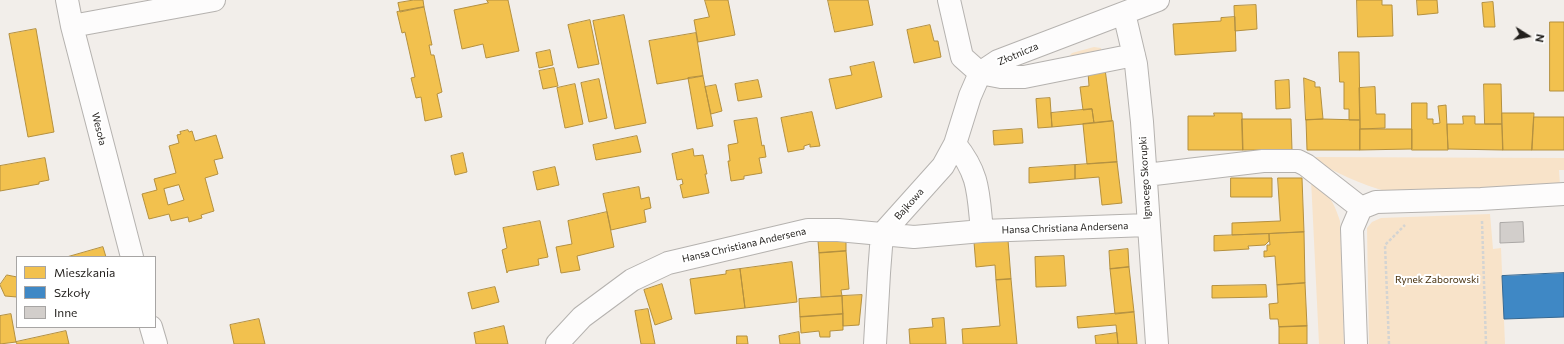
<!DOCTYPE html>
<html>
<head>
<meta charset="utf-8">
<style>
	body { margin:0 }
	#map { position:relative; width:1564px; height:344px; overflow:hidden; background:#f2eeea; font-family:Commissioner,sans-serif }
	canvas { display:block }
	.legend { position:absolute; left:16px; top:256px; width:140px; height:72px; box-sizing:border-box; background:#fff; border:1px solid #a7a5a4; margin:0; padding:5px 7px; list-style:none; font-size:12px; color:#221f1c }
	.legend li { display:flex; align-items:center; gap:8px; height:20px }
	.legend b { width:20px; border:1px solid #a7a5a4 }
	.north { position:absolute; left:1508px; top:16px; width:40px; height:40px; -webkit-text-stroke:3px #fff; paint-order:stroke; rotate:101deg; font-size:11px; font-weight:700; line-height:16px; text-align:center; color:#221f1c }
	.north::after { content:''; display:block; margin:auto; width:14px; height:18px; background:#221f1c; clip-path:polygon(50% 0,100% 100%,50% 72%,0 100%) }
</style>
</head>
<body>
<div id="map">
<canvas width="1564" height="344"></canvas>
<ul class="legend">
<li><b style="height:11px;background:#f2c14e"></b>Mieszkania</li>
<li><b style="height:11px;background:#3f88c5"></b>Szkoły</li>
<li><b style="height:11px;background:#d2cecb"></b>Inne</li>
</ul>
<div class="north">N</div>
</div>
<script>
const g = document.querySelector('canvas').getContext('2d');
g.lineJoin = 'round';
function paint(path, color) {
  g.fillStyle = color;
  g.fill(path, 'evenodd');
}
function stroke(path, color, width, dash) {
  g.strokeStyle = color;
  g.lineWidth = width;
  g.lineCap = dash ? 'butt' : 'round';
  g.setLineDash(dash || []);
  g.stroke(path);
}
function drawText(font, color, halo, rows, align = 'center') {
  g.font = font + ' Commissioner,sans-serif';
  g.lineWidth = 4;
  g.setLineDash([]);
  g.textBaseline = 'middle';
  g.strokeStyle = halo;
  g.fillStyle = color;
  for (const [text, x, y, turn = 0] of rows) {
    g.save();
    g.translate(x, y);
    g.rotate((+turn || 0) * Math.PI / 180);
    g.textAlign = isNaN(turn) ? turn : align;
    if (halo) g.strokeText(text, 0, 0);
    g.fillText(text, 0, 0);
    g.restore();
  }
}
paint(new Path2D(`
	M1094,47l7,1 1,8 -37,5 7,-8z
	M1308,157l256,1v12h-5l1,15 -171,7c-29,-7 -55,-21 -81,-35z
	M1311,179c17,15 22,20 29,42l4,123h-25z
	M1490,214l3,35 8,-1 4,96h-136l-2,-116 5,-6 9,-4z`), '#f8e3c9');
const homes = new Path2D(`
	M414,0h9l1,7 -24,5 -2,-9z
	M487,0h21l11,51 -33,7 -3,-14 -21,5 -8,-39 34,-7z
	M705,0h23l7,35 -37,7 -4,-22 15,-3z
	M828,0h40l5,25 -38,7z
	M1357,0h25v5h10l1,31 -35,1z
	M1417,0h20l1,13 -20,2z
	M1493,2l2,25h-11l-2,-24z
	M1256,5l1,24 -22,2 -1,-25z
	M424,7l8,38h-3l2,10h3l8,37 -5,2 5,23 -17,4 -4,-24 -5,1 -5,-20 4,-1 -10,-45 -3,1 -5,-21z
	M624,15l22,108 -31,6 -22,-108z
	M1235,17l1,34 -61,4 -2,-31 48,-3v-3z
	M590,20l9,44 -21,4 -10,-43z
	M1550,22h14v69h-14z
	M930,25l4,16h4l3,16 -27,6 -7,-33z
	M36,29l18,103 -26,5 -19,-103z
	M696,33l7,43 -46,8 -8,-43z
	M550,50l3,15 -14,3 -3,-15z
	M1339,52h20l1,68h-11v-11h-5v-27h-4z
	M874,62l8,35 -46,12 -7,-30 23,-4 -2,-8z
	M554,68l4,18 -15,3 -4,-18z
	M1105,69l7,52 -18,2 -2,-14 -9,1 -3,-23 9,-1 -1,-14z
	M703,76l10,50 -16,3 -9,-51z
	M1304,78l11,4v5h5l3,32 -17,1z
	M599,79l8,39 -18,4 -8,-39z
	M758,80l4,17 -24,4 -3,-17z
	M1289,80l1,28 -14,1 -1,-28z
	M575,84l8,40 -18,4 -8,-40z
	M1484,84h17l1,40h-17z
	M716,85l6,26 -11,3 -6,-27z
	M1375,87l1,27h9v14l-25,1 -1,-41z
	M1050,98l2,29 -14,1 -2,-29z
	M1412,103h15v16h6v5l7,-1 -2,-17 8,-1 2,45h-36z
	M1092,109l2,14 -42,4 -1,-14z
	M812,112l8,34 -10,1v-3l-6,2v3l-16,3 -7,-34z
	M1214,113h28l1,37h-55v-34h26z
	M1502,113h32l-2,37h-29z
	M1463,116h12v8h27l1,26 -55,-1 -1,-25h16z
	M1534,117h30v33h-32z
	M757,118l5,28 2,-1 2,12 -7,1 3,15 -18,3v3l-13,2 -3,-20h2l-2,-16 10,-2 -4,-22z
	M1242,119h49l1,31h-49z
	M1323,119l37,1v30h-53l-1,-30z
	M1113,121l4,41 -30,2 -4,-40z
	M1022,129l1,14 -29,2 -1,-14z
	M1360,129h52v20l-52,1z
	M188,130l1,2 3,-1 3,10 21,-6 7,23 -9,2 4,14 -13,4 9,33 -13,4 1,3 -13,4 -1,-5 -17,4 -2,-7 -20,5 -7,-25 15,-4 -3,-11 22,-6 -7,-27 10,-3 -2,-8 4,-1 -1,-2zM179,185l5,15 -16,5 -4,-16z
	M637,136l4,16 -45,8 -3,-15z
	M693,149l1,7 9,-1 4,19h-2l4,19 -26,5 -3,-13 3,-1 -1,-5 -5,1 -5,-26z
	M463,153l4,19 -12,3 -4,-19z
	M45,158l4,22 -10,2v2l-39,7v-25z
	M1117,162l5,41 -20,2 -3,-28 -24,2v-14z
	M1075,165v14l-46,4v-15z
	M555,167l4,18 -22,5 -4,-18z
	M1231,178h41v19h-41z
	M1278,178h24l2,54 -72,3v-12l48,-2z
	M639,187l2,12 8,-2 2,11 -7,2 2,12 -35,8 -8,-36z
	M607,212l7,35 -37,9 3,14 -19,3 -5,-26 16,-3 -4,-23z
	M540,221l8,36 -10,2 1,6 -31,6 -1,2 -5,-23 5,-2 -4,-20z
	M1304,232l1,51 -28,2 -2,-29 -11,1v-6h3v-6h3l-1,-11z
	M1269,234v7l-4,4 -17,1 1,3 -35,2v-15z
	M846,240v11l-27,2 -1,-12z
	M1008,240l3,39 -15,1 -1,-15 -19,2 -2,-25z
	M103,247l3,10h-39z
	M1128,249l1,18 -19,2 -1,-18z
	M846,251l3,38 -8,1 1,6 -21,1 -2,-44z
	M1064,256l2,30 -30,1 -1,-30z
	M792,262l5,40 -52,6 -5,-39z
	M1129,267l5,45 -19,2 -5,-45z
	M740,269l5,39 -50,6 -5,-35 36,-5v-3z
	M7,275l10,2v20l-12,-1 -5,-11z
	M1011,279l6,65h-54l-1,-15 38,-3 -4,-46z
	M1305,283l2,43 -28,1 -1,-8h-8l-1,-15 9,-1 -1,-18z
	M662,284l10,35 -17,6 -11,-35z
	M1266,285l1,12 -55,1v-12z
	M495,287l4,15 -27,7 -4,-16z
	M862,295l-3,30 -16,1 -1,-30z
	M842,296l1,18 -43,3 -1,-18z
	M648,309l7,35h-14l-6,-33z
	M1134,312l3,32h-19l-2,-19 -38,3 -1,-11z
	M11,314l5,28 -16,2v-28z
	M843,314v16l-13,1v6h-10l-1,-6 -18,2 -1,-16z
	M944,318l2,26h-36l-1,-15 24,-2 -1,-8z
	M259,319l6,25h-31l-4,-19z
	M504,326l4,18h-32l-2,-11z
	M1307,326v18h-28v-17z
	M66,331l3,13h-52l-1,-2z
	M799,332l1,12h-20l-1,-8z
	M1117,333l1,11h-22l-1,-8z
	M737,336h10l1,8h-11z`);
paint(homes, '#f2c14e');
stroke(homes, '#b4903f', 1);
const schools = new Path2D(`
	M1564,273v44l-60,2 -2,-43z`);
paint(schools, '#3f88c5');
stroke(schools, '#366892', 1);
const building = new Path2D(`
	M1523,222l1,20 -24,1v-20z`);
paint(building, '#d2cecb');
stroke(building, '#aaa7a5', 1);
const minor = new Path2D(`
	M67,0l5,26 60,231
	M949,0l13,57 18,16
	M1124,13l12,51 6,58 15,222
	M72,26l142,-26
	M980,73l18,-12 160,-61
	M980,73l21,4h23l110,-22
	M955,144c25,31 23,49 27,87
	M1146,175l117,-14h35l8,4 55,43
	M151,327l5,17
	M557,344l25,-27 50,-37 36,-17 140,-33h30l76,7 68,-6 166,-6
	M875,344l4,-71 3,-39 61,-68 12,-22 15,-48 10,-23
	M1356,344l-4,-115 9,-21 15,-6 105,-3 83,-5`);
stroke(minor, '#b5b2af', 24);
stroke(new Path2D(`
	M1482,221l4,123
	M1389,344l-4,-99 20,-20`), '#d4d4d2', 2.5, [3, 2]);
stroke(minor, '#fdfcfc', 22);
drawText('10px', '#221f1c', '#fff', [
	["Złotnicza",1018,54,-23],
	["Wesoła",99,129,76],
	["Ignacego Skorupki",1145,178,-93],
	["Bajkowa",909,204,-48],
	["Hansa Christiana Andersena",1065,228,-2],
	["Hansa Christiana Andersena",744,245,-13]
]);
drawText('10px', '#462f0b', '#fff', [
	["Rynek Zaborowski",1437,280]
]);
</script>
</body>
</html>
